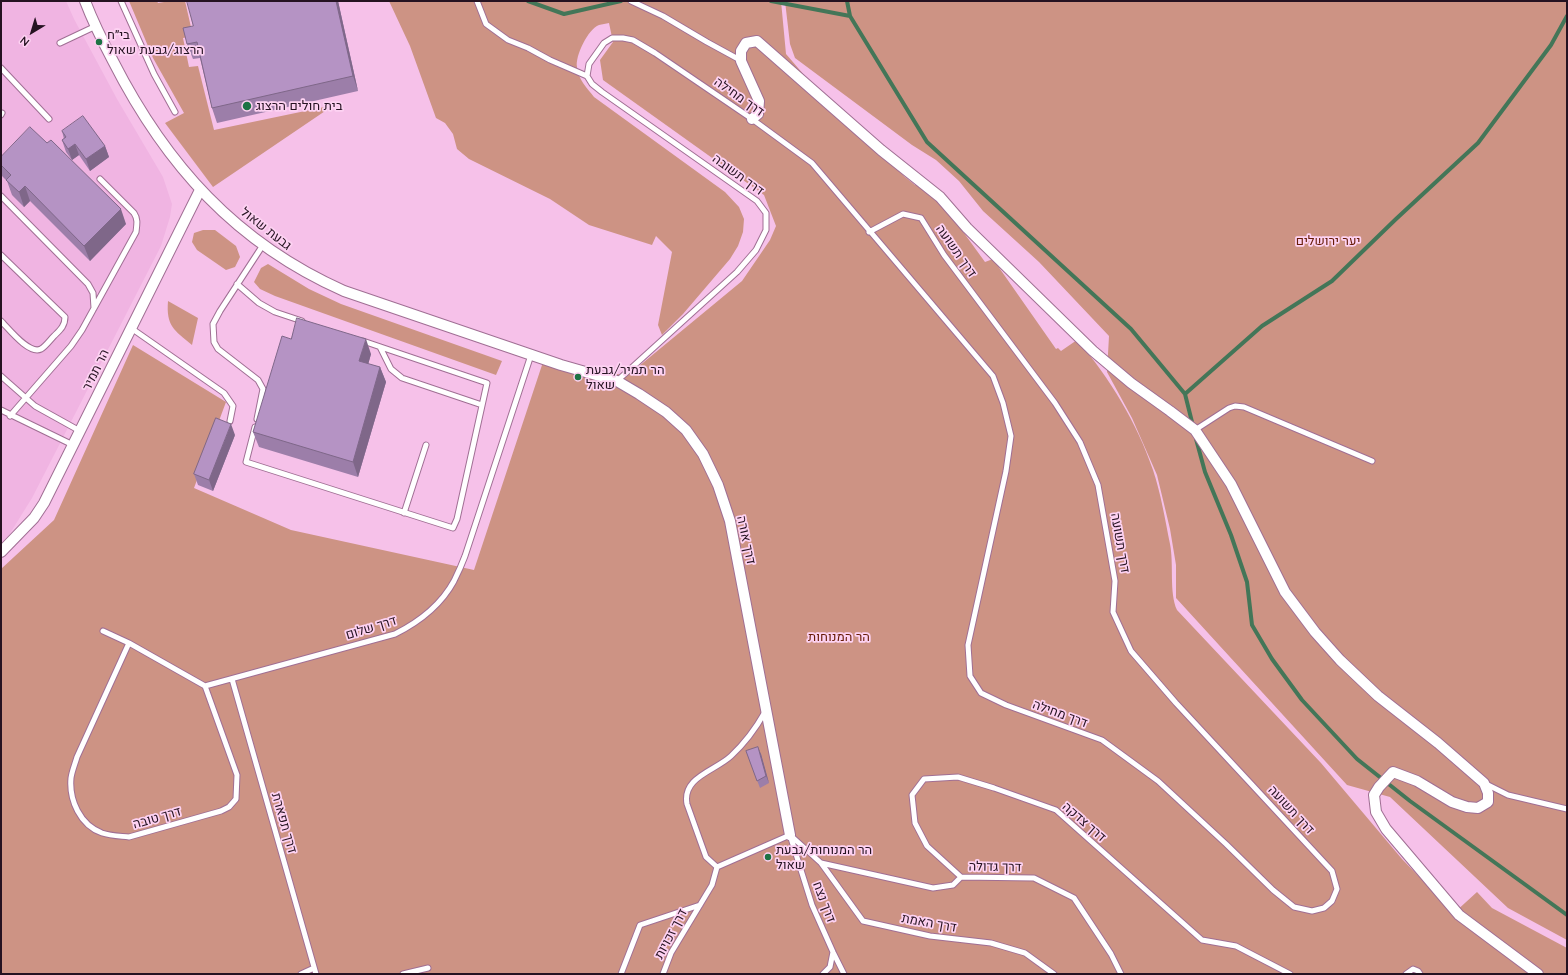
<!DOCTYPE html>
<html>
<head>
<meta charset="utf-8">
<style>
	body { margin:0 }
	#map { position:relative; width:1568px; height:975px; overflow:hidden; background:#f6c1e9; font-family:Quicksand,sans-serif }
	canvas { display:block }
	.frame { position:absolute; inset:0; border:2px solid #251221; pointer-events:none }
	.north { position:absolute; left:12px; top:12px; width:40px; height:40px; -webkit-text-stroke:3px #fdd2f2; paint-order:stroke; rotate:218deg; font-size:11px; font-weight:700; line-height:16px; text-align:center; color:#251221 }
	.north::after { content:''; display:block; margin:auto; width:14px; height:18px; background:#251221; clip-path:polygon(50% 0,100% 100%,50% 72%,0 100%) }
</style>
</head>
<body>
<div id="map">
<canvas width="1568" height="975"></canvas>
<div class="frame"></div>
<div class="north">N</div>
</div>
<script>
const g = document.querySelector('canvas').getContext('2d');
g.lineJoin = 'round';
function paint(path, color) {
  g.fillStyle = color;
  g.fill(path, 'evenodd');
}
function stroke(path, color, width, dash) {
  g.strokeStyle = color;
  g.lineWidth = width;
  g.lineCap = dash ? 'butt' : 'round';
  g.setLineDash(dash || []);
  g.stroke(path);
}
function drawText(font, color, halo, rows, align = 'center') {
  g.font = font + ' Quicksand,Heebo,sans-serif';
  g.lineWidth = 3.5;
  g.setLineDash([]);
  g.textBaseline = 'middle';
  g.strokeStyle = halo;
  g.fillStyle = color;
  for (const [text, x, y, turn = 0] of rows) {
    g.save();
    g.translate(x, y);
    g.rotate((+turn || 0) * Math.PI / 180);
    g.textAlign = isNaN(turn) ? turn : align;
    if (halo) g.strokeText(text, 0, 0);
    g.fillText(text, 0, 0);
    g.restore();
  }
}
paint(new Path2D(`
	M1,1h65l8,18 43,80 46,78 9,27 -2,13 -9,29 -129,252 -23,37 -8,8z`), '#f0b4e2');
paint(new Path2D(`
	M129,1h28l1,2 12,-2h15l8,35 -10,2 6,29 9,-1 16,64 120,-25 -121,82 -48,-64 19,-10 -31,-55z
	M389,1h392l5,53 49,57 70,66 10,8 6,1 22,18 42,58 8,-3 63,90 2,-1 3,3 16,-11c33,38 60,83 76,130 8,24 12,49 17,74 4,20 -1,49 7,66l144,153 81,96 52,54 23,-21 15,16 75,40v26h-1566v-405l53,-49 79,-175 93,57 -32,86 97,42 183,40 70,-211 83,17 115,-95 28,-41 6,-14 -12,-31 -161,-115 -3,-20 13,-18 -4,-19c-3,1 -7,1 -10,2 -11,4 -24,31 -22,42 1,12 10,21 17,30l131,95 14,15 5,12 -1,13 -5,14 -8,13 -47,55 -21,21 -4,-10 14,-73 -16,-16 -4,9 -63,-20 -39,-26 -81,-40 -12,-10 -4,-15 -8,-11 -9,-5 -26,-72z
	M785,1h782v939l-59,-32 -118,-111 -43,-12 -171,-187v-33l-6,-36 -13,-54 -25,-57 -25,-46 2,-36 -70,-74 -56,-51 -24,-30 -23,-21 -24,-15 -117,-87 -5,-14z
	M203,230h12l21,16 4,11 -5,10 -9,3 -29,-20 -5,-8 2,-9z
	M268,264l41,25 32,15 161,57 -6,14 -221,-79 -15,-7 -6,-7 7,-14z
	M168,301l30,17 -6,27c-18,-15 -26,-19 -24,-44z`), '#cd9384');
stroke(new Path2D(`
	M528,1l36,13 57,-13
	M771,1l79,15
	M847,1l3,15 77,126 204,187 54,65 8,32
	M1185,394l77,-68 70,-45 64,-62 82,-76 73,-98 16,-29
	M1196,439l9,33 26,63 16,47 5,43 20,34 30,41 55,59 53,42 157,114`), '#437658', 4);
const lane = new Path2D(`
	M121,1l33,73 21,38
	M477,1l9,23 22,16 20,8 22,12 37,16
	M631,1l32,15 44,26 33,18
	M60,43l36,-17
	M1,68l48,51
	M587,76l2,-12 15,-21 8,-5h11l10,2 22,13 97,66 60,44 181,213 10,27 8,33 -5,35 -38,174 2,31 11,17 25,12 96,35 56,41 68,63 47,46 21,17 18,4 12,-3 8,-7 5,-12 -5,-18 -156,-168 -45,-52 -18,-39 2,-31 -17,-96 -18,-43 -25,-39 -111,-148 -23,-37 -18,-4 -34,18
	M587,76l5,8 10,8 155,109 9,12v17l-10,20 -19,22 -120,109
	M1,115l1,-2
	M1,196l87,88 5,9 1,15
	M1,255l64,62c0,9 -5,13 -11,19 -4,4 -8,10 -13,13 -12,6 -32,-20 -40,-28
	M237,284l22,19 16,9 27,9
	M131,328l93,65 9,13 -3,15
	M380,347l11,22 11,9 80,27
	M1,376l34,30 45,25
	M1,410l72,35
	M10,416l61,-70 11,-16 54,-98c1,-8 2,-13 -2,-19l-34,-34
	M257,419l6,-30 -5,-9 -40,-31 -4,-7 -1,-18 7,-13 43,-66
	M255,427l-9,35 207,66 4,-9 30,-136 -124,-42
	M1195,430l34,-22 6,-2 9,1 128,54
	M404,513l22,-68
	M103,631l26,12 76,43 190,-52c24,-12 46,-29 59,-53 4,-8 8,-17 11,-25l66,-201
	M129,643l-52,114c-2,7 -5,14 -6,21 -2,22 9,47 31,55 9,3 18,3 27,4l92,-26 8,-4 7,-8 1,-24 -32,-89
	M232,679l84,295
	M1486,784l22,11 59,14
	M790,835l31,28 112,25 20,-3 8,-8 73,1 40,20 37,56 10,20
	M790,835l22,70 21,47 11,22
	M821,863l42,58 67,15 61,7 34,10 29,21
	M717,867l-11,-10 -19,-53c-5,-27 28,-33 44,-48 14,-13 25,-28 34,-44
	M717,867l73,-32
	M961,877l-34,-31 -12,-23 -3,-28 12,-16 34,-2 36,11 62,22 146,130 34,6 54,28
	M301,974l13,-6
	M403,974l25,-6
	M621,974l19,-49 60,-20
	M663,974l8,-21 41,-68 5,-18
	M823,974l7,-7 3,-15
	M1406,974l7,-5 5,2 2,3`);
const street = new Path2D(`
	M85,1c8,21 18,41 28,60 53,104 123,182 231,230l217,74 56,16 22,13 27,18 20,18 17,24 15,31 12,36 60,314
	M752,119l6,-5 1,-13 -18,-40v-10l5,-8 11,-2 124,109 59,47 27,31 126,123 38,32 39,28 25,19 36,54 54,108 30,40 25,28 38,36 60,47 46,40 4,10v9l-10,6 -11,-1 -15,-5 -35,-21 -24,-9 -14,15 -5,8 2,17 10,17 73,86 79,59
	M1,552l33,-34 10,-15 156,-313`);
stroke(lane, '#a06f94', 7);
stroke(street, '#a06f94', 12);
stroke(lane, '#fff', 5);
stroke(street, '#fff', 10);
paint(new Path2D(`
	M338,1l20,90 -141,32 -5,-15 -12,-50 -7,1 -6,-15 6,-18z
	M62,131l43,15 4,11 -19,14 -11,-16 -7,5 -6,-8 -4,-12 2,-1z
	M1,157l125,67 -36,37 -60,-60 -6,6 -12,-12 -5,-14 -5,-5 -1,-3z
	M291,339l80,15 -3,10 12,3 6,15 -28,95 -99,-30 -6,-15z
	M235,435l-22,56 -15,-6 -4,-11z
	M746,751l15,3 8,29 -9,5z`), '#9c7ea9');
paint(new Path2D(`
	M336,1h2l20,90 -5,-15z
	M75,144l4,11 -7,5 -4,-11z
	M105,146l4,11 -19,14 -4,-12z
	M25,186l5,15 -6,6 -5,-15z
	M121,209l5,15 -36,37 -6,-15z
	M366,339l5,15 -6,22 -6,-15z
	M380,367l6,15 -28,95 -5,-15z
	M231,424l4,11 -22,56 -4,-11z
	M758,747l3,7 8,29 -3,-7z`), '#7f6789');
const building = new Path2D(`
	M187,1h149l17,75 -141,32 -15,-66 -10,2 -4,-16 10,-2z
	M83,116l22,30 -19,13 -11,-15 -7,5 -6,-9 4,-3 -4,-6z
	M30,127l17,16 4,-3 70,69 -37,37 -59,-60 -6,6 -13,-12 5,-5 -10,-10v-8z
	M297,318l69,21 -7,22 21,6 -27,95 -100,-30 29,-96 9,3z
	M216,418l15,6 -22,56 -15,-6z
	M758,747l8,29 -9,5 -11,-30z`);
paint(building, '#b593c4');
stroke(building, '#7f6789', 1);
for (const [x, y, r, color] of [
	[99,42,4,"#1d7345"],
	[247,106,5,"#1d7345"],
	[578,377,4,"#1d7345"],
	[768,857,4,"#1d7345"]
]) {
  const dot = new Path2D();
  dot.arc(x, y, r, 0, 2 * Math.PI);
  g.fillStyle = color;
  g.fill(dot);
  stroke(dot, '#fdd2f2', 1.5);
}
drawText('13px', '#251221', '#fdd2f2', [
	["בי״ח",107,35],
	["הרצוג/גבעת שאול",107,50],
	["בית חולים הרצוג",256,106],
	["הר תמיר/גבעת",586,370],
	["שאול",586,385],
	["הר המנוחות/גבעת",776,850],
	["שאול",776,865]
], 'left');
drawText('13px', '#251221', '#fdd2f2', [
	["דרך מחילה",739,97,35],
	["דרך תשובה",738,175,36],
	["גבעת שאול",266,229,38],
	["דרך תשועה",956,251,55],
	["הר תמיר",96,370,-64],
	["דרך אורה",746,540,78],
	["דרך תשועה",1120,543,80],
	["דרך שלום",371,628,-17],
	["דרך מחילה",1060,714,20],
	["דרך תשועה",1291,810,47],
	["דרך טובה",157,818,-16],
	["דרך צדקה",1084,822,41],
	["דרך תפארת",284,823,74],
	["דרך גדולה",995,867,1],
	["דרך נצח",824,902,69],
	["דרך האמת",929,923,10],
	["דרך זכויות",671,934,-62]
]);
drawText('13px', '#661b06', '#fdd2f2', [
	["יער ירושלים",1328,241],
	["הר המנוחות",839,637]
]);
</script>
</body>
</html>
